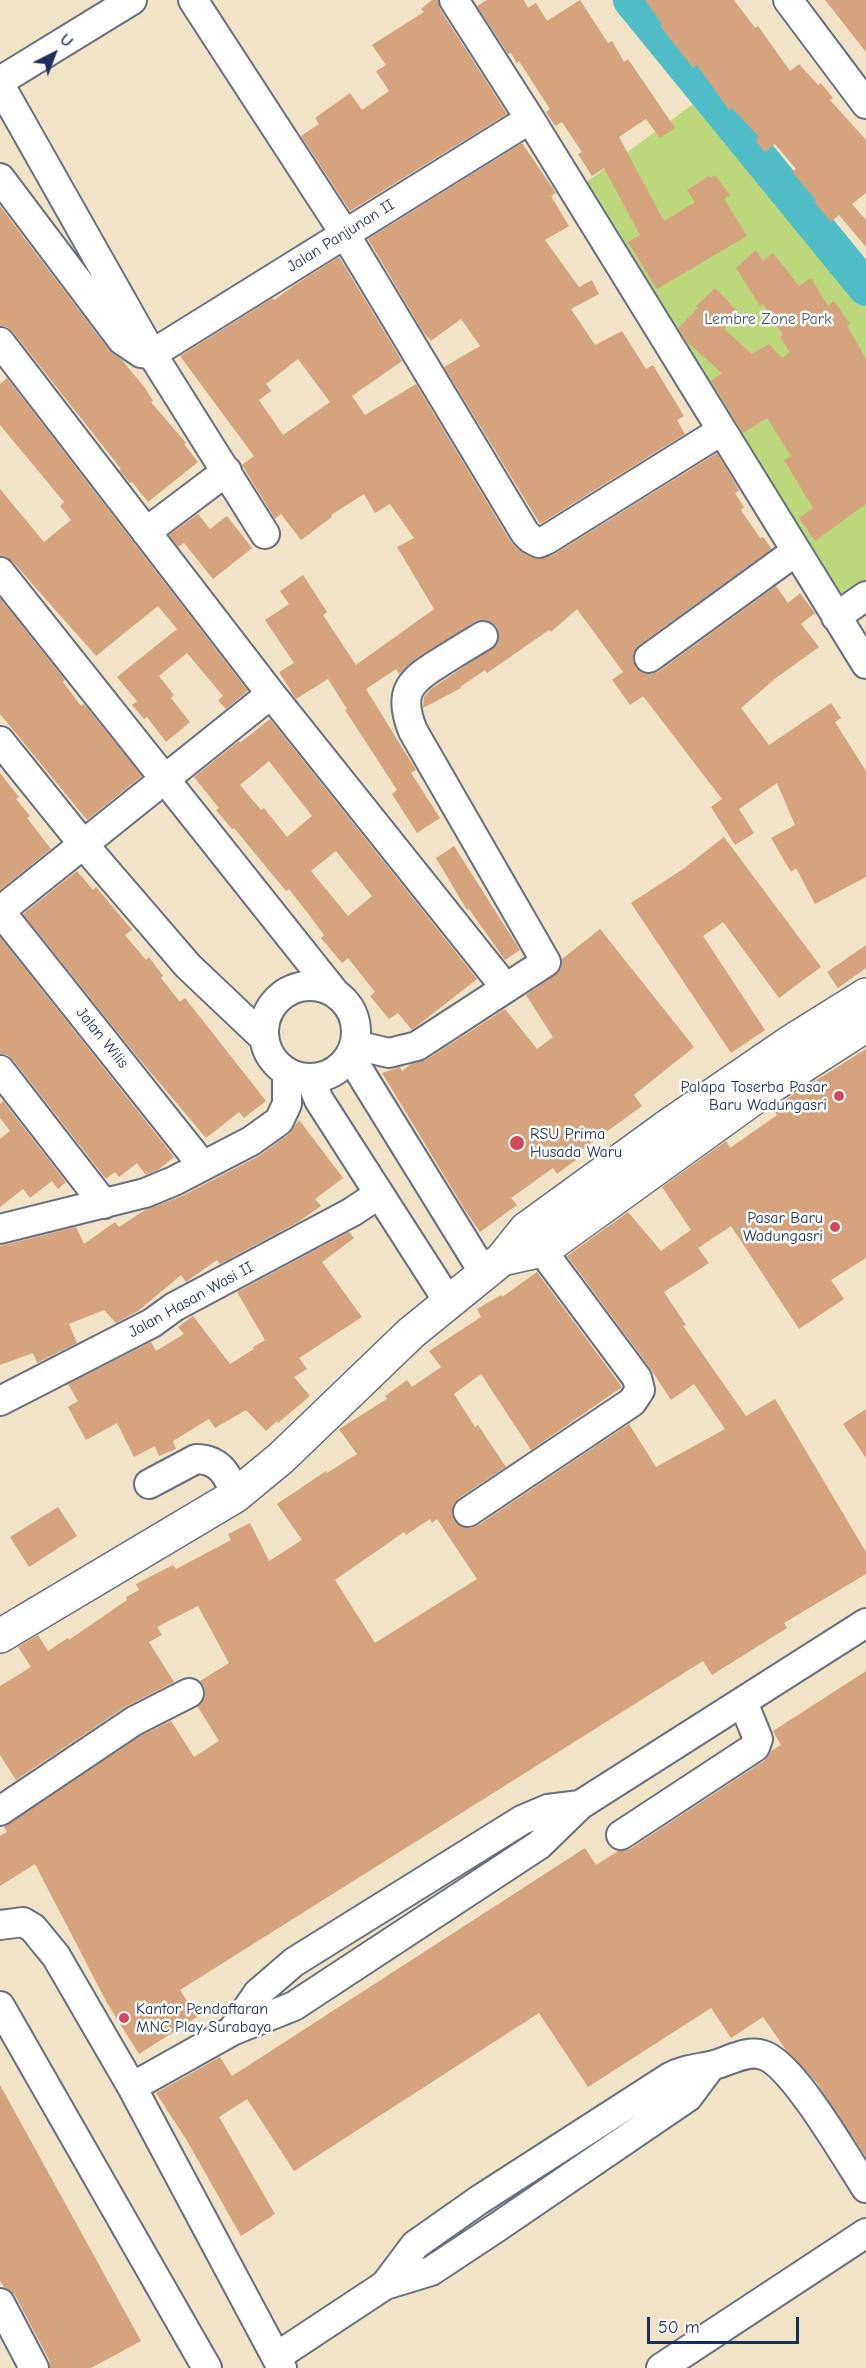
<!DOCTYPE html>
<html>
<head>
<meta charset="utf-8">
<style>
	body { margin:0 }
	#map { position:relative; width:866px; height:2368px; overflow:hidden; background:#f0e3c6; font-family:"Comic Neue",sans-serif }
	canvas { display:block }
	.north { position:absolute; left:24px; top:24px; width:60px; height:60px; -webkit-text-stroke:4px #fdfcf7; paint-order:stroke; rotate:42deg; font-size:16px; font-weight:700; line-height:24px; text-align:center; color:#1b2f5e }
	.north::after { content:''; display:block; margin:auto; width:21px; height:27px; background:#1b2f5e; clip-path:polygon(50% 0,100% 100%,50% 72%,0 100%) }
	.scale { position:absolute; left:647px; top:2317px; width:152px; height:27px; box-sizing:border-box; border:3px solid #1b2f5e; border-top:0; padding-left:8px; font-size:18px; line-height:21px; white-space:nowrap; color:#1b2f5e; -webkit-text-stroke:4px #fdfcf7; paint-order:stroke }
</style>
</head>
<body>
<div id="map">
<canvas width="866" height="2368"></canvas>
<div class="north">U</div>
<div class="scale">50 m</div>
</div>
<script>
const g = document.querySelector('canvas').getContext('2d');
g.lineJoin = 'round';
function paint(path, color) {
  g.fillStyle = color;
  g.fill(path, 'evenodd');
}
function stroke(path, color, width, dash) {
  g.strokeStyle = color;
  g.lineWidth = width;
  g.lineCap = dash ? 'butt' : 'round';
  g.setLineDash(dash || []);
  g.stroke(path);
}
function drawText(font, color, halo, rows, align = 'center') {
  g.font = font + ' "Comic Neue",sans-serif';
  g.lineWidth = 5;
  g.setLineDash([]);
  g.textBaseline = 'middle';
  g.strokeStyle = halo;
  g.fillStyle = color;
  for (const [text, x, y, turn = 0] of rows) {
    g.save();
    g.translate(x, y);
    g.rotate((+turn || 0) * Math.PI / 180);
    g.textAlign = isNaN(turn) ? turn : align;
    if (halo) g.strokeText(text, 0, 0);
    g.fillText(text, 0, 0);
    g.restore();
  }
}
paint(new Path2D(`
	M707,94l159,190v310l-30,21 -262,-424z`), '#bdd77c');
stroke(new Path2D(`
	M631,0l235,288`), '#50bec6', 36);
paint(new Path2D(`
	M432,0h6l2,9 67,105 -157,97 -49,-75 18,-12 -4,-6 35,-25 12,17 27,-19 -13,-20 10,-6 -14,-20 52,-33 -3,-3z
	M487,0h37l4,8 8,-5 11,18 33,-21 28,43 4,-2 12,21 4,-3 47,69 -15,10 -14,-19 -27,18 45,84 31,-19 -8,-12 22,-14 2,2 4,-3 15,20 -6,4 23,37 -90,53 -29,-47 12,-7 -36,-67 -12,8 -14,-22 4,-2 -20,-30 -7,4 -9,-14 4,-3 -31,-48 -2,2 -6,-10 -3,1 -31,-48z
	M645,0h89l21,28 3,-2 32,45 9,-7 19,21 3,-2 12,15 -3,2 36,40v53l-14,11 14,16v27l-27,-32 -8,7 -17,-20 2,-2 -24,-28 4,-3 -21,-25 -10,8 -10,-12 4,-3 -27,-29 -3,2 -32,-45 -4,3 -33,-42 2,-2z
	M825,0h41v52z
	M522,143l34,50 -5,3 18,30 -24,14 34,47 13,-7 7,14 -28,15 24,36 27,-14 24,38 7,-4 31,51 -7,4 8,14 -145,90 -96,-157 36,-21 -19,-27 -30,22 -8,-9 -55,-93z
	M0,206l109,144 13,10 23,28 8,13 -2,1 35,41 -2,1 14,18 -50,40 -16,-20 -2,1 -11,-13 2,-1 -108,-137 -6,-5 -7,-1z
	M756,250l7,11 10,-8 26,33 12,-8 17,28 6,-5 16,23 -3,2 19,33v145l-51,37 -16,-23 14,-10 -29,-48 7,-4 -24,-38 -24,15 -32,-52 11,-8 -35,-31 -9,-14 20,-20 -2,-2 19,-18 26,27 -17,14 28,25 17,-10 13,14 8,-6 -10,-15 3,-2 -20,-31 -3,2 -24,-38z
	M339,257l63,104 -50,35 13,19 51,-31 95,158 13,12 14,5 15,-4 164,-102 22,37 -4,3 9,14 -3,3 19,28 3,-1 9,12 -133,96 -5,7 -1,8 3,8 7,5 8,1 7,-2 118,-86 12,17 12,-10 15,20 -14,11 18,23 -43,31 -35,30 28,37 62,-42 10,15 -6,4 31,49v106l-51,27 -19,-36 -5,4 -20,-34 24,-13 -18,-42 -38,26 15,24 -19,12 -24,-38 11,-8 -79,-103 -13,9 -18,-25 11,-8 -46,-63 -26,23 -2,-2 -62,43 -2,-3 -25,17 1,1 -38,20 1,-11 7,-8 66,-45 2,-9 -2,-8 -6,-5 -8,-2 -8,2 -57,35 -19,17 -3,-5 -30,20 50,81 -5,3 29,45 -23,15 -25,-39 5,-4 -52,-80 2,-1 -19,-30 -32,20 -17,-27 15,-9 -29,-43 24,-16 -9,-13 23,-16 24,37 -4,3 33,50 78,-56 -37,-62 17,-9 -24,-34 -15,9 -11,-19 -33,21 1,2 -31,23 -20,-26 -6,5 -33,-54 12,-9 -74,-100 93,-58 1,2 22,-16zM298,359l32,43 -47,33 -24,-35 12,-9 -5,-7z
	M7,378l241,313 -22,18 -8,-9 5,-4 -36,-43 -28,23 15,19 -3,3 19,24 -24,20 -19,-25 -3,2 -12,-14 5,-4 -20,-24 60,-48 -19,-23 -62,50 -83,-94 -6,-5 -7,-1v-67l44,53 27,-22 -11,-14 4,-4 -64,-77v-41z
	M198,514l12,15 17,-13 25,32 -39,31 -29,-36 -6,4 -9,-12z
	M0,598l65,82 -2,2 18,24 3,-2 58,72 -55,44 -87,-106z
	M270,719l207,260 -65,51 -14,-17 -9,6 -19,-23 5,-4 -27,-34 -6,5 -21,-25 3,-3 -14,-19 -21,-27 -3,2 -52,-63 -2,1 -16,-19 3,-2 -25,-31 45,-36 1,2zM269,761l43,55 -25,21 -23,-29 -3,2 -21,-25zM336,851l36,45 -24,20 -37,-45z
	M0,773l19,24 -3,2 14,17 -3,2 24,31 -51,41z
	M724,837l97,130 -42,31 -56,-76 -20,14 62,94 -34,23 -100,-150 52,-34z
	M454,846l66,104 -15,10 -36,-51 -2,1 -31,-52z
	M77,871l16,19 3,-3 16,19 20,24 -7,5 21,25 3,-3 14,19 -2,2 19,24 5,-4 81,103 -22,17 -5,-6 -33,26 -75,-89 -108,-135z
	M600,929l94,118 -60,48 8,11 -69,50 3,4 -19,14 -4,-6 -42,30 6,7 -37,27 -15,-22 -83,-137 18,-6 2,4 9,-7 15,-4 79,-51 32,40 16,-12 -27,-42 29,-20 6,-6 1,-10z
	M0,937l174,220 -16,13 -12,5 -9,-12 -18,14 -4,-5 -9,7 -93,-119 -6,-5 -7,-1z
	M866,945v23l-28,20 -11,-16z
	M866,1049v209l-35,22 13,19 -45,30 -68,-103 -33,22 11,15 -45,29 22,33 -3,1 63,90 29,-17 91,153v22l-82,49 3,5 -75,47 -9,-14 -523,329 17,27 -58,37 -32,-51 -72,-139 -35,22v-50l7,-4 -3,-5 138,-92 29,-14 23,36 25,-16 -21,-34 5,-6 2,-7 -1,-8 -4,-5 29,-18 -31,-57 -41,21 5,8 -13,7 25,40 -49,25 -109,73 -16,-25v-69l31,-19 -13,-20 20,-12 10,16 20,-13 1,2 58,-40 -1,-3 13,-7 -3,-6 37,-19 3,4 55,-29 -3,-6 22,-11 19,38 33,-21 -25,-36 49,-33 1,2 30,-19 -18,-25 48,-30 -2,-3 22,-16 5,7 29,-20 -12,-16 52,-34 -4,-8 24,-14 1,2 35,-25 85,115 -91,63 -50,-76 -27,20 21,33 3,-2 28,42 -47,31 -5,6 -2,10 2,7 6,5 9,2 8,-2 152,-102 27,43 69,-38 -31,-45 -23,16 -21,-32 -83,-112 61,-44 33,39 30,-21 -29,-43 64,-46 4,7 47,-33 -5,-7zM430,1519l2,4 5,-4 40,60 -102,64 -40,-63 69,-48 2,3z
	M3,1101l63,81 -8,7 -6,-8 -22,17 -7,-9 -23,18v-68l10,-8 -10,-13v-14z
	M299,1120l44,58 -28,21 6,7 -23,16 -78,42 -3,-4 -31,22 -5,-7 -43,36 -22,12 -12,-13 -35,14 8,19 -40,20 -4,-10 -33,12v-119l76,-19 8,17 31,-22 4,5 26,-17 37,-14 77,-40 30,-22z
	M349,1232l5,6 -32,24 40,55 -63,41 8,11 -13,8 16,19 -32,27 -1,-2 -11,10 -20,-21 -31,18 -6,-9 -36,22 3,8 -17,7 -4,-10 -21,11 -17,-34 -31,17 -18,-33 10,-6 -10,-17 83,-42 5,9 28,-17 -6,-7 15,-11 37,48 24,-15 -1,-2 12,-7 -28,-48z
	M866,1409v49l-23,-34z
	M58,1507l19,29 -48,31 -19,-30z
	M866,1671v486l-49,-74 -31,-33 -23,-33 -32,21 -20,-30 -123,79 -49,-74 -245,158 -47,-72 -28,18 56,97 -34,22 -55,-97 -30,-46 64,-36 12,19 353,-228 11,17 22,-14 12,-2 134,-88 7,-10 10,-6 -8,-14z
	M0,2085l141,256 -50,27h-41l-1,-8 -34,-65 -11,-8 -4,-6z`), '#d5a47e');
const minor = new Path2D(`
	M193,0l152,234 180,299 6,6 8,4 7,-3 175,-109
	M454,0l76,119 336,545
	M788,0l78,104
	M0,81l132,-81
	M0,85l152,269 113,180
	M0,178l122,162 19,13 6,1
	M0,342l271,352 234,293
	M152,354l378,-235
	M146,532l81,-61
	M0,572l335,421
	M836,617l30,-21
	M649,658l146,-106
	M0,741l83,103 105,122 76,72
	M0,911l271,-217
	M0,911l203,255
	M264 1032a46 46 0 1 1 92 0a46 46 0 1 1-92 0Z
	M355,1045l34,8 28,-7 129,-84 -133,-231c-15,-37 -5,-49 26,-68 14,-9 29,-18 44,-27
	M350,1056l134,217
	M0,1070l104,134
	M310,1079l9,21 129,201
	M0,1229l145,-36 29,-12 77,-40 28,-20 8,-17v-32
	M0,1401l152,-78 22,-16 178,-95 27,-18
	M149,1484l47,-25c24,0 33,17 39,37
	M468,1512l164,-110 8,-12 -3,-12 -108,-145
	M0,1811l134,-90 55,-28
	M621,1835l134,-88 3,-8 -15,-37
	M0,1925l23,-3 10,6 23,28 76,131 150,281
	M0,2006l207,362
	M232,2031l26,-38 36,-31 228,-142 26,-11 32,-4
	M132,2087l100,-56 62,-25 245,-161 41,-40 286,-182
	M385,2285l30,-40 64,-45 191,-123c13,-7 25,-8 40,-11 16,-3 36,-17 53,-11 30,9 83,103 103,133
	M0,2303l34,65
	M276,2357l109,-72 46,-14 65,-43 192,-131 23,-31
	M661,2368l205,-135`);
const major = new Path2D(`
	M502,1259l41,-9 219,-158 104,-67
	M0,1636l235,-140 46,-38 130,-125 91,-74 24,-30 146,-106 117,-80 77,-48`);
stroke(minor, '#666e82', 32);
stroke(major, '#666e82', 36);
stroke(minor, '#fff', 28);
stroke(major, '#fff', 33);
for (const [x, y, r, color] of [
	[839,1096,6,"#d1495b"],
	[517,1143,8,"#d1495b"],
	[835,1227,6,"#d1495b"],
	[124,2018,6,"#d1495b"]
]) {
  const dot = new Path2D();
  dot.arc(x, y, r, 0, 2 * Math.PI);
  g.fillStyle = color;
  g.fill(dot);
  stroke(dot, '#fdfcf7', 2);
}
drawText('16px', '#1b2f5e', '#fdfcf7', [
	["Jalan Panjunan II",341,236,-32],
	["Jalan Wilis",102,1038,51],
	["Jalan Hasan Wasi II",191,1300,-29]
]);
drawText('16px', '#445966', '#fdfcf7', [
	["Lembre Zone Park",768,319]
]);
drawText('16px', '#1b2f5e', '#fdfcf7', [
	["Palapa Toserba Pasar",827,1087],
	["Baru Wadungasri",827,1105],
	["RSU Prima",530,1134,"left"],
	["Husada Waru",530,1152,"left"],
	["Pasar Baru",823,1218],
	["Wadungasri",823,1236],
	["Kantor Pendaftaran",136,2009,"left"],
	["MNC Play Surabaya",136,2027,"left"]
], 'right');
</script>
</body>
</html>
